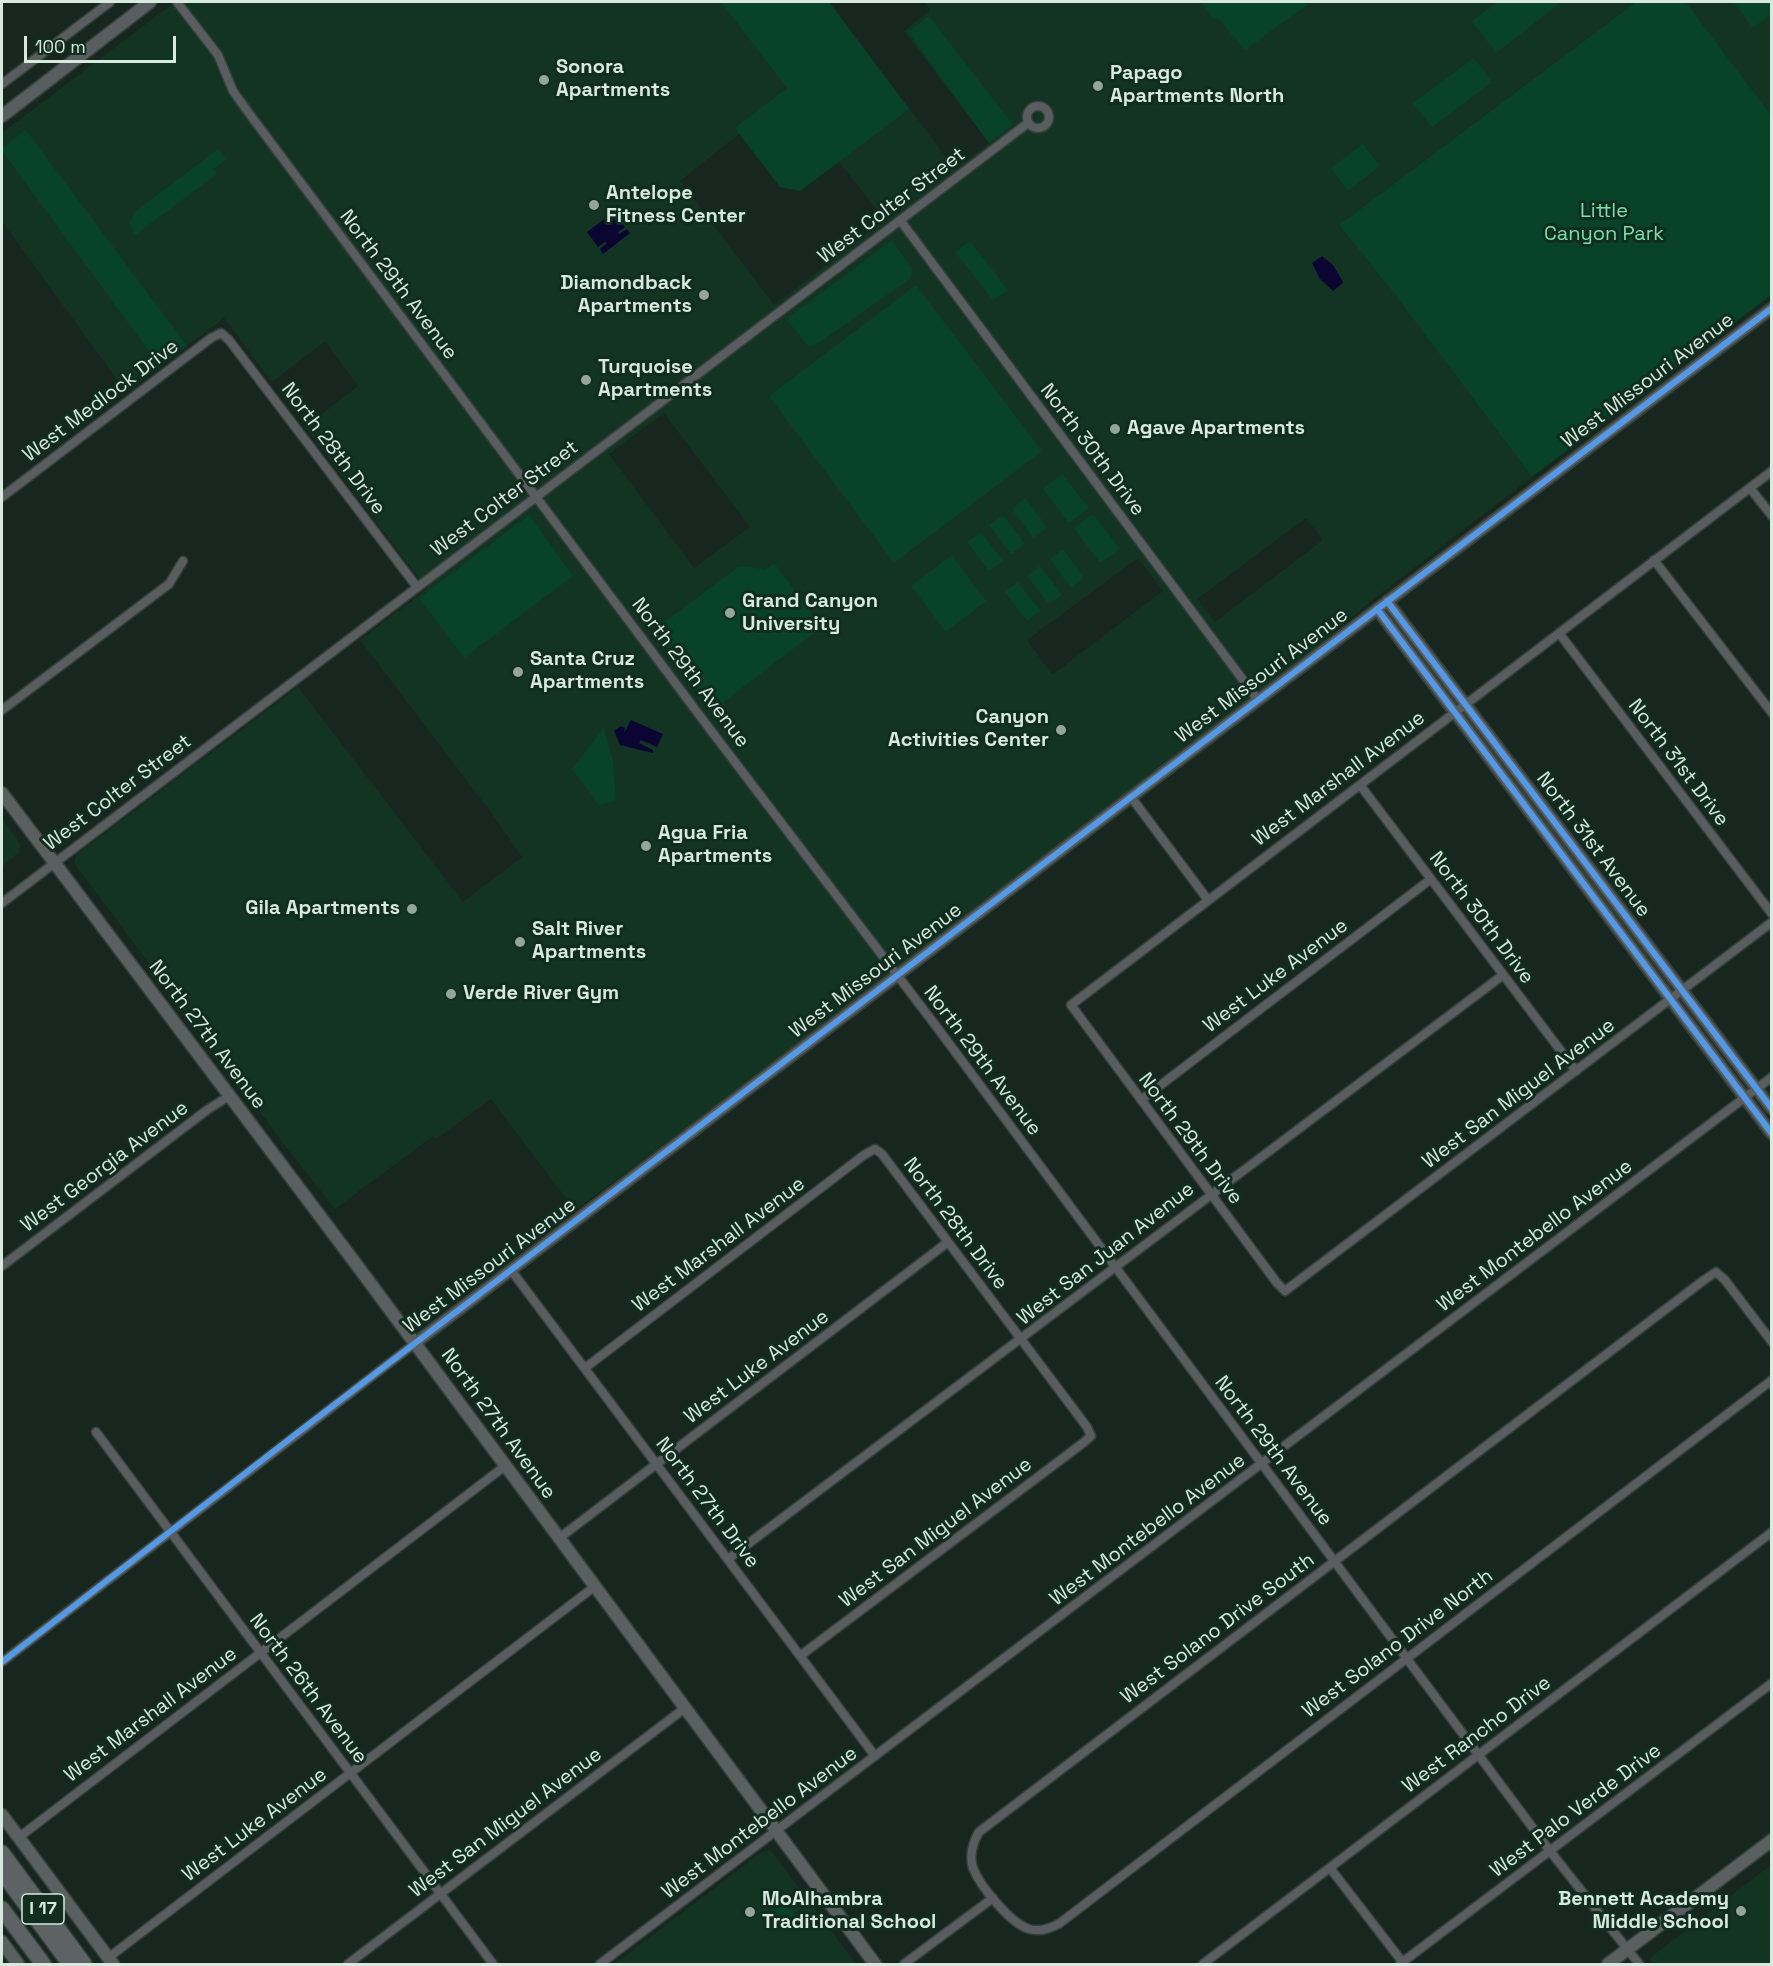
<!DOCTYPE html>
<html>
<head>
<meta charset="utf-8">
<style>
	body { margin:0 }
	#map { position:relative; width:1773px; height:1966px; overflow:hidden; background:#17271f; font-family:"Space Grotesk",sans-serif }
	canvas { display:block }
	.frame { position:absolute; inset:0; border:3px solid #d8e9df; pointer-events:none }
	.scale { position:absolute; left:24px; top:36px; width:152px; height:27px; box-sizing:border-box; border:3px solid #d8e9df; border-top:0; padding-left:8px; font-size:18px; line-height:21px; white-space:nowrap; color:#d8e9df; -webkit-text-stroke:4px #112d1f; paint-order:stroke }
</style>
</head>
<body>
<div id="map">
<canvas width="1773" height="1966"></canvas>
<div class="frame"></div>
<div class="scale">100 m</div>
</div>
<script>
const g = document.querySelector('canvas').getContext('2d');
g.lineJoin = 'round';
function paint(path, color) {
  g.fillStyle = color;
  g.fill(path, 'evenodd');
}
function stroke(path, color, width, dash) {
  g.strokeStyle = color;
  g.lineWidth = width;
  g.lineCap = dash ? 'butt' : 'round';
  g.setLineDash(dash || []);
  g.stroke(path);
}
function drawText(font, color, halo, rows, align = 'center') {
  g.font = font + ' "Space Grotesk",sans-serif';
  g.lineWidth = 6;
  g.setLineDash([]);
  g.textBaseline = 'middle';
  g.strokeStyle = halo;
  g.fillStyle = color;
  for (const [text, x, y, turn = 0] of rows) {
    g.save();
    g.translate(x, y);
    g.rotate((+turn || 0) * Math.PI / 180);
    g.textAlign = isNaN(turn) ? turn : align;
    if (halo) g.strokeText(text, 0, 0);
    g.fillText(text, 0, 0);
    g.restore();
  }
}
paint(new Path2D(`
	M175,2h654l126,167 34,-26 -85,-112 26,-21 -6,-8h712l-297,223 53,66 140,186 -165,127 -95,82 -450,341 -247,183 -84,-111 -55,40 -3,-3 -98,73 -45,-57 -216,-289 2,-8 222,-168 165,215 59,-45 -32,-46 -130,-171 67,-51 -122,-162 53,-41 -33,-45 -53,41 -48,-64 -98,74 -124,-171v-88zM739,134l41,53 20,4 39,-29 46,58 -111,85 -94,-124zM664,413l86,114 -56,41 -85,-114zM1306,518l17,22 -108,82 -18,-23zM1138,558l25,33 -111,84 -25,-35z
	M1686,2h85v113z
	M2,818l18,26 -1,8 -17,15z
	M768,1850l4,2 84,112h-241l144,-110z
	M1771,1865v99h-119l-2,-6z`), '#133423');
paint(new Path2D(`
	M721,2h108l80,107 -109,82 -20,-4 -45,-59 52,-40z
	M1201,2h110l-66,48 -27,-32 -4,2z
	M1498,2h57l3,3 -62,48 -24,-32z
	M1636,2h50l85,113v180l-239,182 -140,-186 -53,-66z
	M1733,2h38v12l-18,14z
	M929,16l84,109 -24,18 -81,-111z
	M1474,58l18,24 -60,45 -19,-24z
	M26,130l161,216 -27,20 -158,-215v-3z
	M1363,144l17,22 -32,25 -17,-23z
	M218,149l8,11 -13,9 4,5 -82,61 -6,-12 7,-12z
	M892,240l20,29 -2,10 -96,67h-6l-20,-25 1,-4z
	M970,241l38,49 -15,10 -38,-48z
	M916,285l126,166 -148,112 -125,-167z
	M1062,474l27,34 -20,15 -26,-34z
	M1025,498l22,29 -14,11 -21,-29z
	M1093,514l27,35 -20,14 -26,-35z
	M529,515l44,61 -109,82 -45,-60z
	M1003,515l22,29 -14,10 -22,-29z
	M981,532l22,29 -14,10 -22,-29z
	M1063,549l21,29 -13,10 -21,-29z
	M952,555l34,46 -40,31 -35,-46z
	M774,563l48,64 -108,82 -58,-78 3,-5 79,-59 10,-1 17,4z
	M1040,566l22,29 -13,9 -22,-28z
	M1018,582l22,29 -13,10 -22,-29z
	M604,728l9,34 3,39 -17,4 -27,-36z
	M786,1902l11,16 -20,12 -10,-16z`), '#074229');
paint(new Path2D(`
	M614,212l11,15 -7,5 1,2 8,-5 3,4 -27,21 -3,-5 7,-6 -2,-1 -7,5 -11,-15z
	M1322,256l11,9 9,15 1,3 -10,8 -13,-12 -8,-16z
	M631,720l32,14 -6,13 -16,-7 -2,3 14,7v3l-33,-8 -6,-14 7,-5 4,2 -1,5z`), '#0b0531');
const minor = new Path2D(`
	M177,2l41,53 15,36 18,25 458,612 227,298 614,825 89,113
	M2,84l108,-82
	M1027 117a11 11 0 1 1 22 0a11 11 0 1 1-22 0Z
	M900,220l358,480
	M1772,471l-701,534 206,278 8,8 487,-369
	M1750,488l22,28
	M2,497l209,-159 10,-5 8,7 188,247
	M1654,560l118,153
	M1559,633l213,281
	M2,710l167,-126 14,-23
	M1360,785l216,286
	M1131,797l77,103
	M2,903l1026,-780
	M1141,1100l290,-221
	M2,1266l205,-156 22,-14
	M511,1270l364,486
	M1772,1342l-47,-62 -9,-8 -12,8 -725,552c-6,10 -10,24 -6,36 7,18 37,55 56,61 11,3 21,0 31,-6l712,-543
	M585,1368l279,-213 11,-6 7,5 205,273 4,9 -8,7 -283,213
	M96,1432l397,532
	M558,1539l390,-297
	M728,1559c260,-194 516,-390 775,-584
	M2,1662l412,-318
	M18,1838l487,-372
	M1330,1868l74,96
	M108,1958l486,-371
	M348,1964l337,-256
	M600,1964l1172,-887
	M904,1964l89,-66
	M1203,1964l569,-432
	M1400,1964l372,-281`);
const tertiary = new Path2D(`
	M1387,601l385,508
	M1377,609l395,525
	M414,1344l1358,-1036`);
const secondary = new Path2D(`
	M2,793l357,475 516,696
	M2,1815l111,149
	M2,1942l16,22
	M1608,1964l164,-124`);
const primary = new Path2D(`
	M2,116l148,-114`);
const motorway = new Path2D(`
	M2,1853l82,111
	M2,1872l68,92
	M2,1909l41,55`);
stroke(minor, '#34403a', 11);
stroke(tertiary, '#34403a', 14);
stroke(secondary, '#34403a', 15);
stroke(primary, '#34403a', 15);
stroke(motorway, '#34403a', 18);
stroke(minor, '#5a5d5f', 8);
stroke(tertiary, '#5a5d5f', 10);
stroke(secondary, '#5a5f60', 12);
stroke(primary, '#585e5f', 12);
stroke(motorway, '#5d6365', 15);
stroke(new Path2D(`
	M1387,601l385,508
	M1377,609l395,525
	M2,1662l294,-228 1476,-1126`), '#5399e6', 6);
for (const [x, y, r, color] of [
	[544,80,6,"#94a59c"],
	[1098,86,6,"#94a59c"],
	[594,205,6,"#94a59c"],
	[704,295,6,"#94a59c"],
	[586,380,6,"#94a59c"],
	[1115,429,6,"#94a59c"],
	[730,613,6,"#94a59c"],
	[518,672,6,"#94a59c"],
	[1061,730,6,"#94a59c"],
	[646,846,6,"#94a59c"],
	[412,909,6,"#94a59c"],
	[520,942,6,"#94a59c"],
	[451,994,6,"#94a59c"],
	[1741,1911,6,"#94a59c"],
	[750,1912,6,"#94a59c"]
]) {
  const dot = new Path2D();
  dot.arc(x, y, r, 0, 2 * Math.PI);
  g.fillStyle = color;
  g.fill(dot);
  stroke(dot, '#112d1f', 2);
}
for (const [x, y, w] of [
	[43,1909,42]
]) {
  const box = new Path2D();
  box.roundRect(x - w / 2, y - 15, w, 30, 4.5);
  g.fillStyle = '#112d1f';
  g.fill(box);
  stroke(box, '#d8e9df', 1.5);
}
drawText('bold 18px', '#d8e9df', null, [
	["I 17",43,1909]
]);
drawText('bold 20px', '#d8e9df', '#112d1f', [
	["Sonora",556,68],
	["Apartments",556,91],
	["Papago",1110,74],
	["Apartments North",1110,97],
	["Antelope",606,194],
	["Fitness Center",606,217],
	["Diamondback",692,284,"right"],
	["Apartments",692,307,"right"],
	["Turquoise",598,368],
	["Apartments",598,391],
	["Agave Apartments",1127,429],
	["Grand Canyon",742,602],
	["University",742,625],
	["Santa Cruz",530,660],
	["Apartments",530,683],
	["Canyon",1049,718,"right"],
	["Activities Center",1049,741,"right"],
	["Agua Fria",658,834],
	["Apartments",658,857],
	["Gila Apartments",400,909,"right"],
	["Salt River",532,930],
	["Apartments",532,953],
	["Verde River Gym",463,994],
	["MoAlhambra",762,1900],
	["Traditional School",762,1923],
	["Bennett Academy",1729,1900,"right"],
	["Middle School",1729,1923,"right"]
], 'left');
drawText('20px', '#d8e9df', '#112d1f', [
	["West Colter Street",892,206,-37],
	["North 29th Avenue",398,285,53],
	["West Missouri Avenue",1648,381,-37],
	["West Medlock Drive",101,401,-37],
	["North 28th Drive",333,449,53],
	["North 30th Drive",1092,450,53],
	["West Colter Street",505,499,-37],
	["North 29th Avenue",690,673,53],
	["West Missouri Avenue",1262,676,-37],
	["North 31st Drive",1678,763,53],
	["West Marshall Avenue",1339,779,-37],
	["West Colter Street",118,793,-37],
	["North 31st Avenue",1593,845,53],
	["North 30th Drive",1481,918,53],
	["West Missouri Avenue",876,971,-37],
	["West Luke Avenue",1276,976,-37],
	["North 27th Avenue",207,1035,53],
	["North 29th Avenue",982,1061,53],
	["West San Miguel Avenue",1519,1094,-37],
	["North 29th Drive",1190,1139,53],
	["West Georgia Avenue",105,1167,-37],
	["North 28th Drive",955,1224,53],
	["West Montebello Avenue",1535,1236,-37],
	["West Marshall Avenue",719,1245,-37],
	["West San Juan Avenue",1106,1254,-38],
	["West Missouri Avenue",490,1266,-37],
	["West Luke Avenue",757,1367,-37],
	["North 27th Avenue",498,1424,54],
	["North 29th Avenue",1273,1451,53],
	["North 27th Drive",707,1503,53],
	["West Montebello Avenue",1148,1530,-37],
	["West San Miguel Avenue",936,1533,-37],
	["West Solano Drive South",1218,1629,-37],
	["West Solano Drive North",1398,1644,-37],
	["North 26th Avenue",308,1689,53],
	["West Marshall Avenue",151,1715,-37],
	["West Rancho Drive",1477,1735,-37],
	["West Palo Verde Drive",1576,1811,-37],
	["West San Miguel Avenue",506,1823,-37],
	["West Montebello Avenue",760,1823,-37],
	["West Luke Avenue",255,1825,-37]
]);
drawText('20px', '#7ce0ab', '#112d1f', [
	["Little",1604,212],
	["Canyon Park",1604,235]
]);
</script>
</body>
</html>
